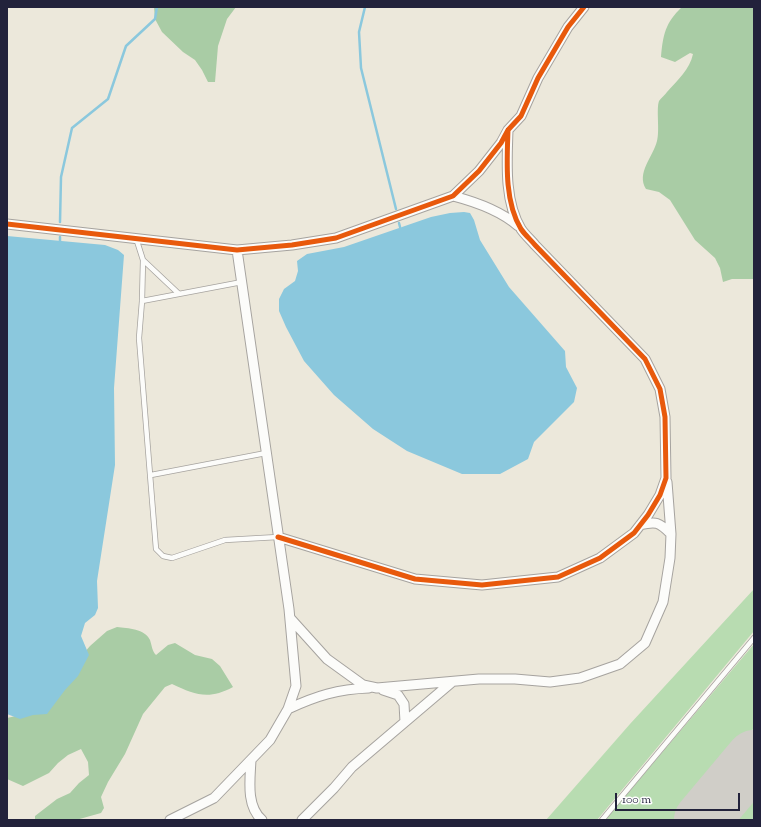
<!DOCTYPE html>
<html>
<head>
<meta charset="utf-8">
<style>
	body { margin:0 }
	#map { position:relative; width:761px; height:827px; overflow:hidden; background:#ece8db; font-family:"Sorts Mill Goudy",serif }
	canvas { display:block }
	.frame { position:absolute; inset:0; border:8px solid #22223b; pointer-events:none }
	.scale { position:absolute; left:615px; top:793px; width:125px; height:18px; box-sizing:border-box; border:2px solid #22223b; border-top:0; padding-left:5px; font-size:12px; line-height:14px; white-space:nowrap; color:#22223b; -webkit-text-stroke:3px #fff; paint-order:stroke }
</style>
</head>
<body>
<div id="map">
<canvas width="761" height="827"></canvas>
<div class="frame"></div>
<div class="scale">100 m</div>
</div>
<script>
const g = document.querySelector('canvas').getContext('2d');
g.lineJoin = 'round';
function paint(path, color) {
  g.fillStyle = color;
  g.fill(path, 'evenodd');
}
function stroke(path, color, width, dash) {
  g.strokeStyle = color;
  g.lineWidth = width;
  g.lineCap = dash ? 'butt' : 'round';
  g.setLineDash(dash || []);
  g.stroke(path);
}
paint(new Path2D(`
	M754,589v42l-157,189h-51l84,-96z
	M754,644v84l-77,92h-72z
	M754,789v31h-25z`), '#b8dcb1');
paint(new Path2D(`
	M154,7h82l-9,12 -9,27 -3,36h-7l-6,-12 -7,-10 -12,-8 -21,-20 -7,-13z
	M682,7h72v272h-22l-9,3 -3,-14 -5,-10 -20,-18 -25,-40 -11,-8 -13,-3c-10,-16 7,-32 11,-48 3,-10 -1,-32 2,-40 2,-3 6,-6 8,-9 10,-11 23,-23 26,-38l-3,-1 -15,9 -14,-5c2,-22 4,-34 21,-50z
	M117,627c11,1 28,2 33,13 2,6 2,11 6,15l12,-10 7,-2 20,12 17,4 8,7 13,21c-24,13 -38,8 -61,-3l-7,3 -22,27 -18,40 -17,28 -7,15 3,11 -3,5 -25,7h-41v-4l22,-17 13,-6 9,-10 10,-8 -1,-13 -7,-13 -13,6 -10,8 -9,10 -26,13 -16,-7v-61l26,-6 57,-66 17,-15z`), '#a9cca5');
paint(new Path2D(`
	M464,212l6,1 4,7 6,20 29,47 56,64 1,16 11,21 -3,14 -40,40 -6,17 -28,15h-38l-55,-23 -34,-22 -39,-34 -30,-34 -18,-34 -7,-16v-12l5,-10 11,-8 3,-10 -1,-10 10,-7 37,-7 87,-30 19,-4z
	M7,236l98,9 13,5 6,5 -10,133 1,77 -18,116 1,27 -3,7 -10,8 -4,13 8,19 -11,21 -13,14 -18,24 -14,1 -13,4 -13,-5z`), '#8bc8dd');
stroke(new Path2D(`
	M365,7l-6,25 2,36 35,141
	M60,222l1,-45 11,-49 36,-29 18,-53 29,-27 2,-12
	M399,223l1,4
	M60,241v-4`), '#8bc8dd', 2.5);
stroke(new Path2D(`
	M702,820l52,-62`), '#d0cec8', 56);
const lane = new Path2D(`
	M136,238l7,22 -1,41 -3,37 17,211 7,7 9,2 53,-18 53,-3
	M143,260l35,33
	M142,301l100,-19
	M151,475l115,-22
	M602,820l152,-182`);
const street = new Path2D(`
	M453,196c23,6 48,15 65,30
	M7,224l230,26 55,-5 44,-7 117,-42 26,-25 22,-28 7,-13 13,-14 17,-38 30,-51 16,-20
	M640,525c16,-4 19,-3 31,9
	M278,537l137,42 67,6 76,-8 42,-19 34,-25 14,-18 12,-20 6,-17 -1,-61 -5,-28 -15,-30 -110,-114c-4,-5 -10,-10 -14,-16 -17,-28 -14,-68 -13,-99
	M290,618l37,41 36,26 14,3 102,-9h36l35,3 30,-4 40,-14 25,-21 18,-41 7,-44 1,-24 -4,-52
	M383,690l15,5 6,9 1,18
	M288,709c28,-13 50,-20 81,-21
	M251,760c-1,20 -5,46 11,60
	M170,820l44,-22 56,-58 18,-31 8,-23 -7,-77 -52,-359
	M302,820l32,-32 18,-21 100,-85`);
stroke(lane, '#a6a39f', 6);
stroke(street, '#a6a39f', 11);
stroke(lane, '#fcfcfa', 4.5);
stroke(street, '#fcfcfa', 9);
stroke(new Path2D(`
	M7,224l230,26 55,-5 44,-7 117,-42 26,-25 22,-28 7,-13 13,-14 17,-38 30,-51 16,-20
	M278,537l137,42 67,6 76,-8 42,-19 34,-25 14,-18 12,-20 6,-17 -1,-61 -5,-28 -15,-30 -110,-114c-4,-5 -10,-10 -14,-16 -17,-28 -14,-68 -13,-99`), '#e8590c', 5);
</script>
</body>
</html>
